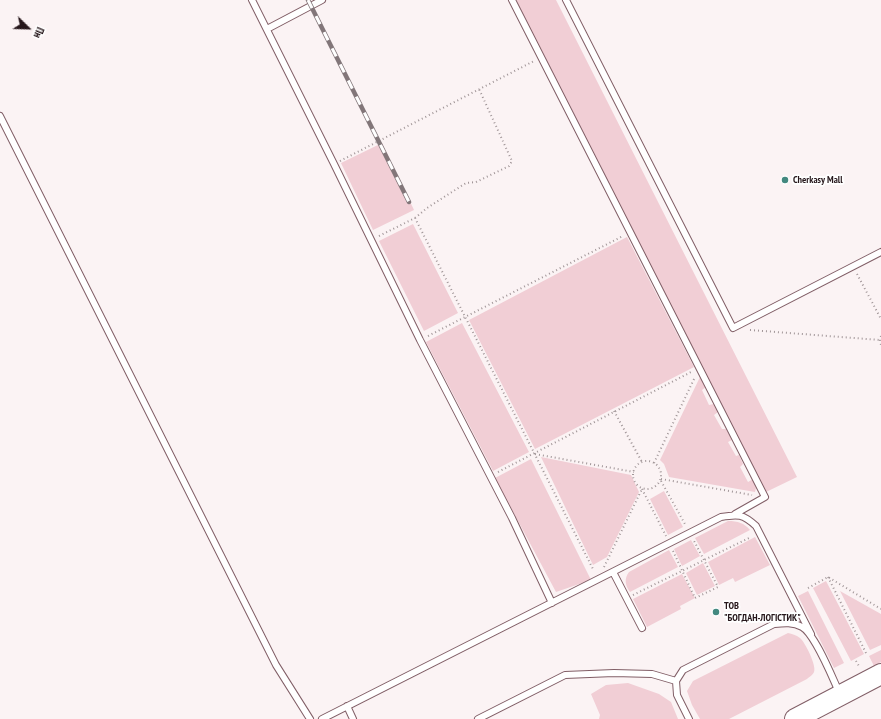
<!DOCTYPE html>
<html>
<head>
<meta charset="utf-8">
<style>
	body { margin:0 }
	#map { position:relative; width:881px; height:719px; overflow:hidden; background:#fbf3f4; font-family:"PT Sans Narrow",sans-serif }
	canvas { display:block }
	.north { position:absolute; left:8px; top:8px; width:40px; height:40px; -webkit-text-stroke:3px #fff; paint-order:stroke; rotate:113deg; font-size:11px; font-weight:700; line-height:16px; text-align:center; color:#26171b }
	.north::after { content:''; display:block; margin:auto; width:14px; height:18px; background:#26171b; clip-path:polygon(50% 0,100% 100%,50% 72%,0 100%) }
</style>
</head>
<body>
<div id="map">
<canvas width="881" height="719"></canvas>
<div class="north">Пн</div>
</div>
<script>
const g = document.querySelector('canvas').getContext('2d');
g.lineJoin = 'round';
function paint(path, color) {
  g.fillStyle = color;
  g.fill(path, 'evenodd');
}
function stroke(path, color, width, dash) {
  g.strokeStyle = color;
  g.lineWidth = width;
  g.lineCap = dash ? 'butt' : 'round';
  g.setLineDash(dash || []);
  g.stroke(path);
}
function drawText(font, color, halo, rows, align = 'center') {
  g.font = font + ' "PT Sans Narrow",sans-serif';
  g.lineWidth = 3.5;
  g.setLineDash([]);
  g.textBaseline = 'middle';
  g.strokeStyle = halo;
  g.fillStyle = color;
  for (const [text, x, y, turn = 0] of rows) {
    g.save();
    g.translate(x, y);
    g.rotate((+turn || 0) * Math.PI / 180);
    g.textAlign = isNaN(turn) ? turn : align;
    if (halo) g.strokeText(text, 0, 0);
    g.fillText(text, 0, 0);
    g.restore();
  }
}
paint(new Path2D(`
	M516,0h40l241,477 -31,15z
	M382,143l32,67 -41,20 -32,-67z
	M413,224l45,89 -34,18 -45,-90z
	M627,237l67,130 -159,82 -66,-129z
	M462,323l67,129 -36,19 -67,-129z
	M700,377l6,10 -4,3 7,15 5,-1 4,8 -4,3 8,14h4l6,11 -4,2 8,14 3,-1 4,9 -3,3 8,15 5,-3 3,9 -1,4 -86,-15 -5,-13 -4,-4z
	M541,457l90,18 8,17 -32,65 -14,8z
	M531,459l60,121 -35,12 -61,-114z
	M664,491l19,36 -15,8 -18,-36z
	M728,521c10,0 16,2 22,9l-46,24 -9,-16z
	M755,537l15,28 -35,17 -2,-4 -14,7 -11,-23z
	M691,540l9,16 -18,10 -8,-17z
	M669,550l9,17 -48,25c-5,-7 -6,-13 -1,-20z
	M703,563l12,23 -18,9 -11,-22z
	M682,574l13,24 -15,8 1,3 -34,18 -14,-28z
	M826,581l38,73 -13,7 -38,-73z
	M808,591l36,72 -10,5 -36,-72z
	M840,591l41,23v31l-11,5z
	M788,633c4,1 8,2 12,5 5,4 17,28 14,34 -1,3 -5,5 -7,7l-78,40h-29l-8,-14 -5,-14 6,-10z
	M881,650v12l-7,4 -5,-10z
	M628,683l31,11 12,8 7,17h-79l1,-4 -9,-21 15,-9z`), '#f1ced5');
const service = new Path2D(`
	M252,0l82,164 86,176 92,178 40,85
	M512,0l253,497 -30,17
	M566,0l167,328 148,-76
	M267,29l55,-29
	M0,116l276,549 34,54
	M613,572l29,56
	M347,706l6,13
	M322,719l399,-202c17,-3 22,-3 35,9l55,108
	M478,719l87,-44 49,-2 38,1 24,7
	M689,719l-12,-24 -1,-14 7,-11 91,-46c10,-1 19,-2 28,3 13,7 30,50 37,65`);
const primary = new Path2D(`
	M795,719l86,-45`);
stroke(service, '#815e66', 8);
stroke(primary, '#815e66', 22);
stroke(new Path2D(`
	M340,161l194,-100
	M415,218l12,-10 39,-25 10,-1 33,-16 3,-5 -33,-72
	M379,236l36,-18 179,353
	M857,274l24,45
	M750,330l130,10
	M428,336l195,-100
	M881,336l-1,4 1,5
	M614,411l28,51
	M535,454l99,18
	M633 475a14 14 0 1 1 28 0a14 14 0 1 1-28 0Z
	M654,463l41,-86
	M498,472l195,-101
	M661,479l91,16
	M661,481l25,45
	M642,489l24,47
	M673,551l22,47 23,-11 -25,-48
	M604,567l38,-78
	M828,577l39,78
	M808,588l20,-11 53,32
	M633,595l118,-58
	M856,661l4,7`), '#a19698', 2, [1, 3]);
stroke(service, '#fff', 6);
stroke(primary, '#fff', 20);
const rail = new Path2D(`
	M308,0l101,202`);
stroke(rail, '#827679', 4.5);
stroke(rail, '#fff', 3, [9]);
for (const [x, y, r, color] of [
	[785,180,4,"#43887f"],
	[716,612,4,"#43887f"]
]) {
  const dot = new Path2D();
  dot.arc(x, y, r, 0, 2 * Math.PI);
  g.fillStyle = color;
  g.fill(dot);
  stroke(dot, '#fff', 1.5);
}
drawText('bold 10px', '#26171b', '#fff', [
	["Cherkasy Mall",793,180],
	["ТОВ",724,606],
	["\"БОГДАН-ЛОГІСТИК\"",724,618]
], 'left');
</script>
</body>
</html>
